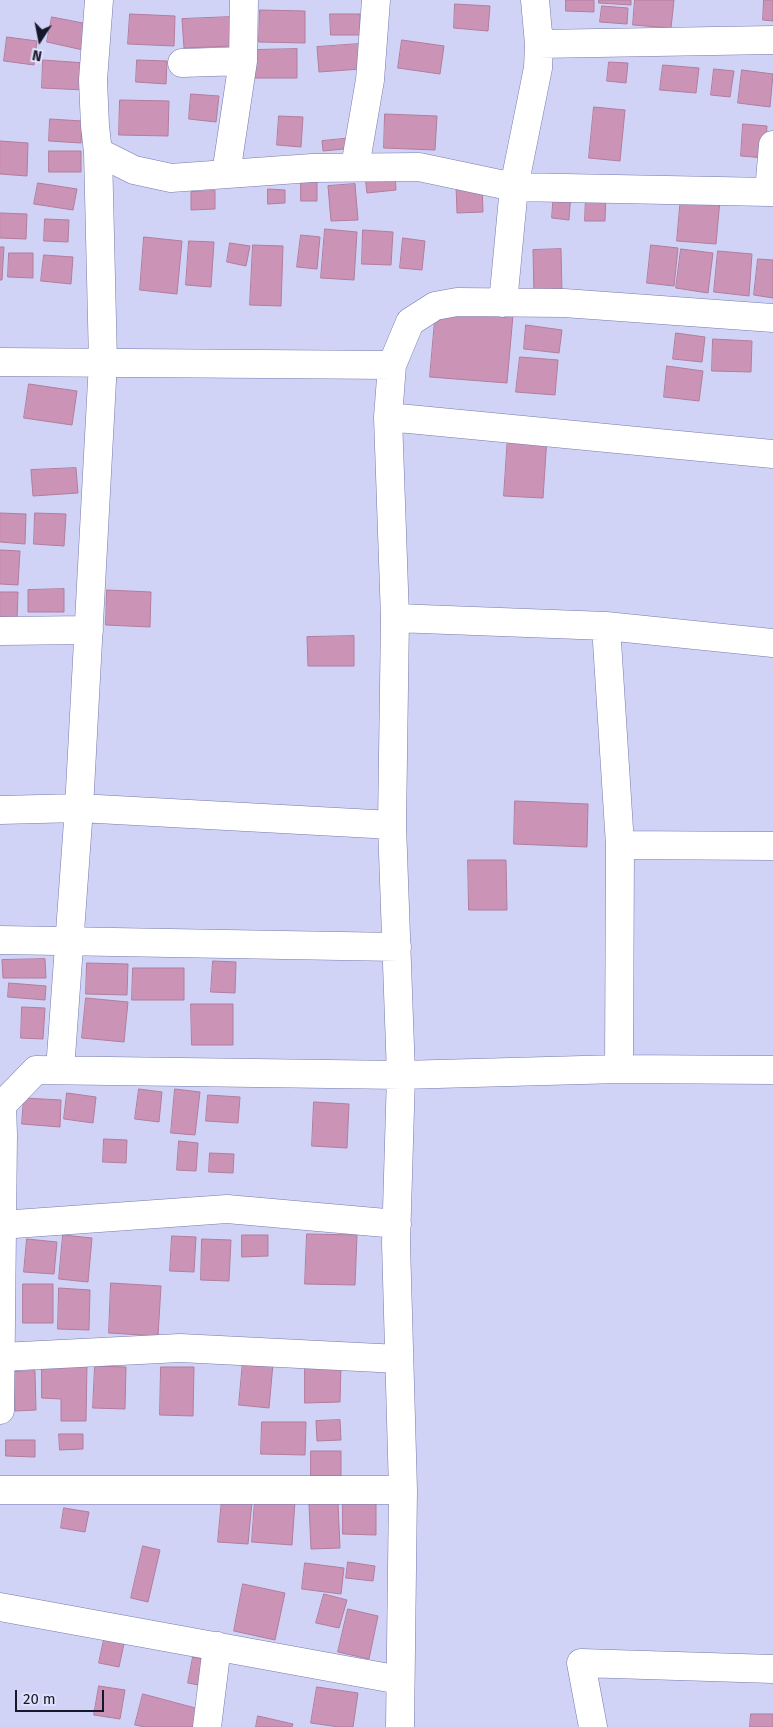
<!DOCTYPE html>
<html>
<head>
<meta charset="utf-8">
<style>
	body { margin:0 }
	#map { position:relative; width:773px; height:1727px; overflow:hidden; background:#d0d3f6; font-family:"Fira Sans",sans-serif }
	canvas { display:block }
	.north { position:absolute; left:15px; top:15px; width:50px; height:50px; -webkit-text-stroke:4px #dfe1f9; paint-order:stroke; rotate:191deg; font-size:14px; font-weight:700; line-height:20px; text-align:center; color:#17172c }
	.north::after { content:''; display:block; margin:auto; width:18px; height:22px; background:#17172c; clip-path:polygon(50% 0,100% 100%,50% 72%,0 100%) }
	.scale { position:absolute; left:15px; top:1690px; width:89px; height:22px; box-sizing:border-box; border:2px solid #17172c; border-top:0; padding-left:6px; font-size:15px; line-height:18px; white-space:nowrap; color:#17172c; -webkit-text-stroke:4px #dfe1f9; paint-order:stroke }
</style>
</head>
<body>
<div id="map">
<canvas width="773" height="1727"></canvas>
<div class="north">N</div>
<div class="scale">20 m</div>
</div>
<script>
const g = document.querySelector('canvas').getContext('2d');
g.lineJoin = 'round';
function paint(path, color) {
  g.fillStyle = color;
  g.fill(path, 'evenodd');
}
function stroke(path, color, width, dash) {
  g.strokeStyle = color;
  g.lineWidth = width;
  g.lineCap = dash ? 'butt' : 'round';
  g.setLineDash(dash || []);
  g.stroke(path);
}
const building = new Path2D(`
	M566,0h28v12l-28,-1z
	M599,0h32v5l-32,-2z
	M635,0h39l-3,28 -38,-3z
	M764,0h9v21l-10,-1z
	M455,4l35,2 -2,25 -34,-3z
	M602,6l26,2 -1,16 -27,-2z
	M260,10l45,1v32l-46,-1z
	M130,14l45,2 -1,30 -46,-2z
	M330,14h30v21h-29z
	M52,17l36,7 -5,26 -36,-8z
	M231,17l1,29 -48,2 -2,-29z
	M7,37l30,4 -3,24 -30,-4z
	M402,40l42,6 -4,28 -42,-6z
	M359,44l2,25 -42,3 -2,-25z
	M297,49v29h-43v-28z
	M43,60l43,3 -1,27 -43,-2z
	M137,60l30,1 -1,23 -30,-2z
	M609,62l19,1 -2,20 -19,-2z
	M663,65l36,3 -3,25 -36,-3z
	M714,69l20,2 -4,26 -19,-2z
	M742,70l31,4 -3,33 -32,-4z
	M191,94l28,2 -3,26 -27,-3z
	M120,100l49,1 -1,35 -49,-1z
	M594,107l31,3 -5,51 -31,-3z
	M385,114l52,2 -2,34 -51,-2z
	M279,116l24,1 -2,30 -24,-2z
	M50,119l32,2 -1,22 -32,-2z
	M743,124l24,2 -2,32 -24,-2z
	M353,138l1,10 -31,3 -1,-10z
	M0,141l28,2 -1,33 -27,-2z
	M49,151h32v21h-32z
	M395,173l1,17 -29,3 -2,-17z
	M301,180h16v21h-16z
	M38,183l39,6 -4,21 -39,-6z
	M355,184l3,36 -27,1 -3,-35z
	M482,184l1,28 -26,1 -1,-28z
	M268,189l17,1v13l-17,1z
	M554,190l17,2 -2,28 -17,-2z
	M215,191v18l-24,1v-18z
	M586,195h20l-1,26h-20z
	M681,196l39,4 -4,44 -39,-3z
	M0,213l27,1 -1,25 -26,-1z
	M45,219l24,1 -1,22 -24,-1z
	M325,229l32,3 -3,48 -33,-2z
	M363,230l30,2 -2,33 -29,-1z
	M301,235l19,2 -3,32 -20,-2z
	M144,237l38,4 -5,53 -37,-4z
	M403,238l22,3 -3,29 -22,-2z
	M189,241l25,1 -3,45 -25,-2z
	M230,243l20,3 -4,20 -19,-4z
	M253,245l30,1 -2,60 -31,-1z
	M651,245l27,3 -4,38 -27,-3z
	M0,247h4l-2,33h-2z
	M561,249l1,46 -28,1 -1,-46z
	M681,249l32,4 -5,40 -32,-5z
	M718,251l34,3 -3,42 -35,-4z
	M9,253h24v25l-25,-1z
	M44,255l29,2 -2,27 -30,-3z
	M758,259l15,1v38l-19,-3z
	M436,309l77,6 -6,68 -77,-6z
	M526,325l36,5 -3,23 -35,-4z
	M676,333l29,4 -3,25 -29,-3z
	M713,339l39,2 -1,31 -39,-1z
	M520,357l38,3 -3,35 -39,-3z
	M667,366l36,5 -4,30 -35,-4z
	M29,384l48,7 -5,34 -48,-7z
	M508,435l39,2 -4,61 -39,-2z
	M76,468l2,25 -45,3 -2,-26z
	M0,513l26,1 -1,30 -25,-2z
	M35,513l31,1 -2,32 -30,-2z
	M0,550l20,1 -2,34 -18,-1z
	M64,589v23h-36v-22z
	M107,590l44,2 -1,35 -44,-2z
	M0,592h18l-1,28h-17z
	M354,636v30h-46l-1,-29z
	M515,801l73,3 -1,43 -73,-3z
	M468,860h38l1,50h-38z
	M45,959l1,19h-43l-1,-18z
	M213,961l23,1 -1,31 -24,-1z
	M87,963l41,1 -1,31 -41,-1z
	M133,968h51v32h-52z
	M9,983l37,3 -1,14 -37,-3z
	M86,998l42,4 -4,40 -42,-4z
	M191,1004h42v41h-41z
	M22,1007l23,1 -2,31 -22,-1z
	M139,1089l23,3 -3,30 -24,-3z
	M175,1089l25,3 -5,43 -24,-2z
	M67,1093l29,4 -3,26 -29,-4z
	M208,1095l32,2 -2,26 -32,-2z
	M24,1098l37,2 -1,27 -38,-3z
	M314,1102l35,2 -2,44 -35,-2z
	M104,1139l23,1 -1,23 -23,-1z
	M179,1141l19,2 -2,28 -19,-1z
	M210,1153l24,1 -1,19 -24,-1z
	M307,1234l50,1 -2,50 -50,-1z
	M63,1235l29,3 -4,44 -29,-3z
	M242,1235h26v21l-26,1z
	M172,1236l24,1 -2,35 -24,-1z
	M27,1239l30,3 -3,32 -30,-2z
	M202,1239l29,1 -2,41 -28,-1z
	M111,1283l50,3 -3,50 -49,-3z
	M23,1284h30v39h-30z
	M59,1288l31,2 -1,40 -31,-1z
	M243,1361l30,3 -4,44 -30,-3z
	M42,1364h45l-1,57h-25v-22l-19,-1z
	M305,1365h36l-1,37 -35,1z
	M95,1366l31,1 -1,42 -32,-1z
	M161,1367h33l-1,49 -33,-1z
	M35,1371l1,39 -21,1 -1,-39z
	M340,1420l1,20 -24,1 -1,-20z
	M262,1422h44l-1,33 -44,-1z
	M59,1434h24v15l-23,1z
	M6,1440h29v17l-29,-1z
	M311,1451h30v25h-30z
	M222,1499l30,3 -4,42 -30,-2z
	M255,1499l40,2 -3,44 -40,-3z
	M343,1502h33v33l-33,-1z
	M338,1503l2,45 -29,1 -2,-45z
	M64,1508l25,4 -4,20 -24,-4z
	M143,1546l17,4 -12,52 -17,-4z
	M348,1562l27,4 -2,15 -27,-3z
	M305,1563l39,5 -3,26 -39,-5z
	M243,1584l42,9 -10,47 -41,-9z
	M324,1594l23,6 -8,28 -23,-5z
	M348,1609l30,7 -9,43 -31,-7z
	M105,1635l20,4 -6,28 -20,-4z
	M193,1657l11,2 -5,26 -11,-2z
	M99,1686l26,4 -5,29 -26,-4z
	M317,1687l41,6 -5,34h-14l-28,-4z
	M143,1694l56,15 -5,18h-49l-10,-2z
	M751,1714h22v13h-23z
	M258,1716l35,8 -1,3h-36z`);
paint(building, '#cb94b7');
stroke(building, '#b17c9e', 1);
const street = new Path2D(`
	M539,44l234,-4
	M182,63l61,-2
	M773,145l-4,47h4
	M98,152l36,18 37,8 141,-10 107,-1 95,20 255,5
	M355,167l15,-87 6,-80
	M226,174l17,-113 1,-61
	M503,303l11,-116 24,-119 1,-24 -4,-44
	M0,362l392,3
	M388,417l385,37
	M395,618l211,8 167,17
	M606,626l14,219 -1,224
	M0,631l89,-1
	M0,810l79,-2 313,17
	M620,845l153,1
	M0,940l397,7
	M60,1070l19,-262 24,-446 -5,-210 -3,-26 -2,-46 6,-80
	M0,1103l2,2 1,30 -3,275
	M2,1105l34,-35 365,5 218,-6 154,1
	M0,1225l227,-16 170,15
	M1,1357l179,-9 219,11
	M0,1490h403
	M0,1607l400,73
	M207,1727l10,-81
	M400,1727l3,-237 -7,-247 5,-168 -9,-250 3,-207 -7,-201 4,-52 18,-43 25,-16 22,-4 107,1 209,15
	M593,1727l-12,-64 192,6`);
stroke(street, '#7679ae', 29);
stroke(street, '#fff', 28);
</script>
</body>
</html>
